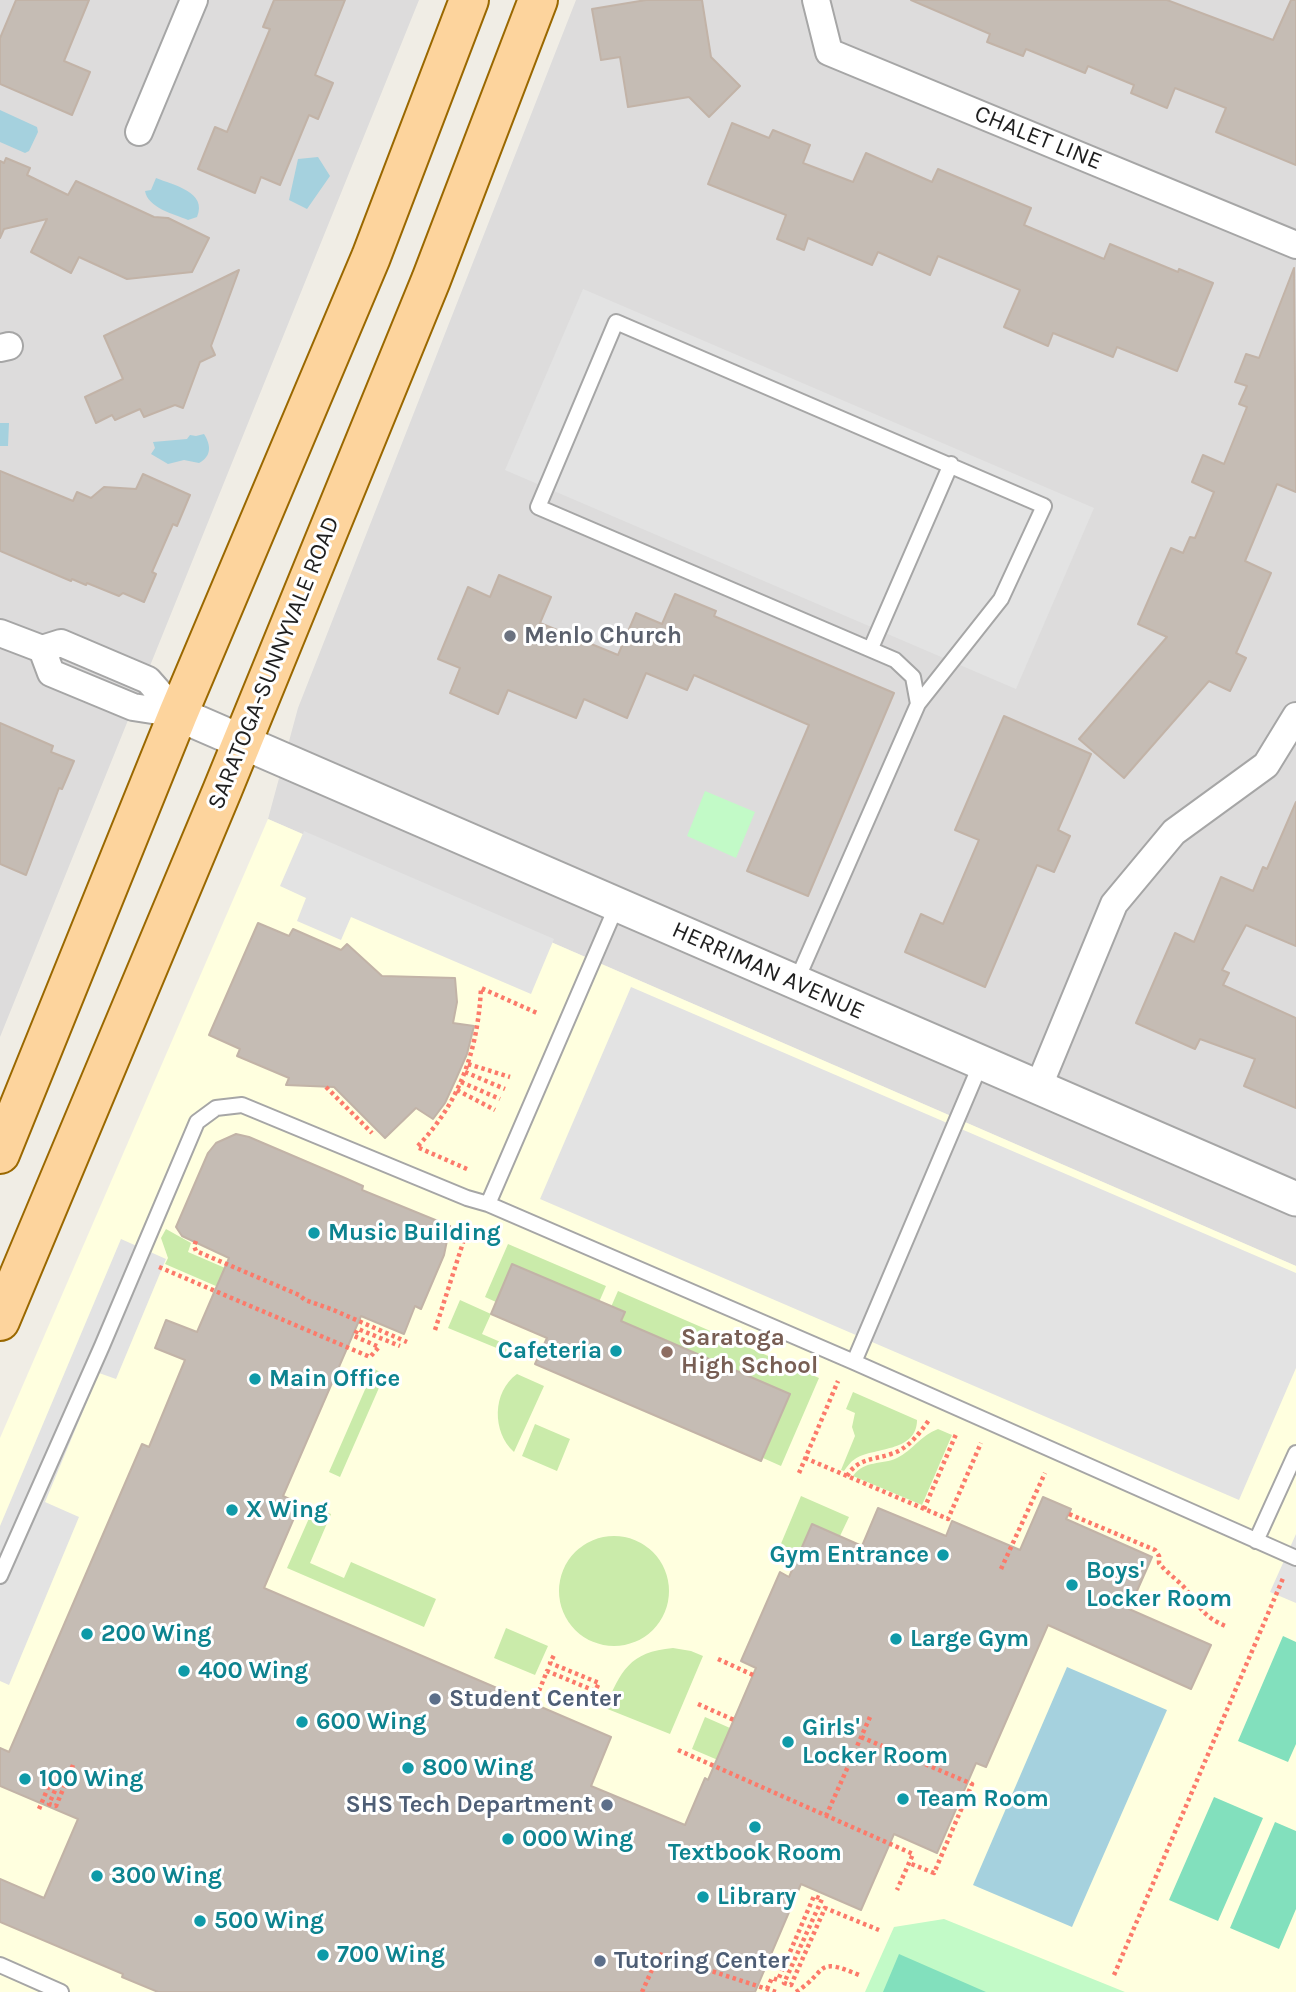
<!DOCTYPE html>
<html>
<head>
<meta charset="utf-8">
<style>
	body { margin:0 }
	canvas { display:block; background:#f0ede5 }
</style>
</head>
<body>
<canvas width="1296" height="1992"></canvas>
<script>
const g = document.querySelector('canvas').getContext('2d');
g.lineJoin = 'round';
function paint(path, color) {
  g.fillStyle = color;
  g.fill(path, 'evenodd');
}
function stroke(path, color, width, dash) {
  g.strokeStyle = color;
  g.lineWidth = width;
  g.lineCap = dash ? 'butt' : 'round';
  g.setLineDash(dash || []);
  g.stroke(path);
}
function drawText(font, color, halo, rows, align = 'center') {
  g.font = font + ' Karla,sans-serif';
  g.lineWidth = 6;
  g.setLineDash([]);
  g.textBaseline = 'middle';
  g.strokeStyle = halo;
  g.fillStyle = color;
  for (const [text, x, y, turn = 0] of rows) {
    g.save();
    g.translate(x, y);
    g.rotate((+turn || 0) * Math.PI / 180);
    g.textAlign = isNaN(turn) ? turn : align;
    if (halo) g.strokeText(text, 0, 0);
    g.fillText(text, 0, 0);
    g.restore();
  }
}
paint(new Path2D(`
	M0,0h419l-419,1037z
	M576,0h720v1266l-1028,-447 30,-111z`), '#dddcdc');
paint(new Path2D(`
	M268,819l1028,447v726h-1296v-554z`), '#ffffdf');
paint(new Path2D(`
	M166,1229l25,14 -3,9 109,47 46,42 -178,-77 3,-6 -7,-20z
	M508,1244l98,42 -7,16 -87,-37 -16,37 -11,-5z
	M618,1291l201,87 -38,88 -18,-8 27,-64 -169,-73 -10,-14z
	M460,1300l31,14 -9,20 37,16 -3,6 -68,-28z
	M374,1369l11,5 -45,103 -11,-5z
	M517,1374l27,12 -30,66c-22,-20 -22,-60 3,-78z
	M853,1392l64,28c0,33 -45,27 -62,39 -5,3 -8,8 -11,12l-3,-1 14,-34 -3,-9 3,-14 -9,-4z
	M535,1424l35,15 -13,32 -35,-15z
	M938,1429l14,6 -30,70 -69,-29c11,-16 29,-11 44,-18 16,-8 24,-23 41,-29z
	M801,1496l48,21 -9,19 -28,-12 -13,30 -19,-8z
	M314,1507l17,7 -21,49 34,15 7,-16 85,37 -12,28 -137,-59z
	M559 1591a55 55 0 1 1 110 0a55 55 0 1 1-110 0Z
	M506,1628l42,18 -13,29 -41,-17z
	M673,1648l18,3 12,5 -33,78 -65,-26c16,-37 24,-56 68,-60z
	M705,1717l25,11 -11,28 102,48 -129,-55z`), '#caebaa');
paint(new Path2D(`
	M705,791l50,21 -19,46 -49,-22z
	M944,1919l181,73h3h-263l29,-65z`), '#c2fac7');
paint(new Path2D(`
	M1283,1636l13,6v102l-8,18 -50,-21z
	M1214,1797l49,21 -45,103 -49,-21z
	M1275,1822l21,9v78l-17,40 -49,-21z
	M899,1954l87,38h-103z`), '#82e0bd');
paint(new Path2D(`
	M583,289l511,219 -78,181 -511,-219z
	M304,831l250,108 -23,55 -180,-77 -10,23 -44,-19 9,-23 -26,-12z
	M631,987l665,286v95l-57,132 -699,-301z
	M121,1239l45,20 -50,120 -17,-6 -54,129 34,15 -70,168 -9,-4v-155z
	M1296,1534v69l-26,-11z`), '#e3e3e3');
paint(new Path2D(`
	M0,110l37,17 1,5 -9,19 -4,2 -25,-11z
	M318,157l12,19 -23,33 -18,-9 9,-41z
	M156,178c17,7 52,14 41,39l-9,3c-14,-6 -40,-12 -43,-29l6,-1z
	M0,423h9l-1,23h-8z
	M204,434c7,11 8,22 -5,29l-15,-3 -16,4 -17,-10 4,-6 -2,-6 34,-3 3,-4 6,1z
	M1067,1667l100,43 -95,217 -99,-42z`), '#a5d1de');
const building = new Path2D(`
	M16,0h73l-25,61 26,11 -18,43 -72,-31v-46z
	M274,0h71l-30,75 18,8 -15,36 -9,-4 -29,70 -19,-8 -6,16 -57,-24 17,-42 12,5 43,-103 -7,-2z
	M646,0h56l9,57 29,29 -31,31 -20,-20 -61,10 -8,-50 -19,3 -9,-51z
	M911,0h256l106,40 18,-40h5v165l-80,-33 10,-24 -51,-20 -8,20 -36,-15 3,-8 -46,-19 -3,7 -59,-24 -3,7 -36,-14 3,-8z
	M732,123l37,15 4,-8 37,15 -7,18 50,19 13,-29 66,29 6,-13 93,39 -7,17 80,34 6,-15 68,28 1,-3 34,14 -36,88 -60,-24 -4,10 -60,-24 -5,13 -44,-19 16,-37 -82,-34 -8,19 -52,-23 -6,13 -64,-27 -4,12 -27,-11 9,-24 -78,-31z
	M6,158l24,10 -3,7 41,20 8,-14 78,36 14,1 41,20 -17,34 -65,7 -48,-22 -8,16 -40,-21 16,-33 -43,10 -4,9v-77l4,2z
	M1294,268l2,224 -19,-8 -32,77 26,12 -35,80 10,5 -16,33 -21,-10 -85,97 -45,-39 88,-102 -29,-13 33,-76 12,5 7,-16 5,1 19,-46 -22,-10 11,-27 21,9 23,-57 -8,-3 8,-18 -12,-4 11,-28 13,4z
	M239,270l-28,76 4,9 -15,7 -17,46 -8,-3 -31,12 -4,-8 -25,11 -3,-5 -16,8 -11,-26 38,-18 -19,-43z
	M0,471l73,30 4,-9 14,6 13,-11 32,2 7,-15 47,21 -13,31 -4,-2 -21,48 4,2 -12,28 -21,-9 -4,3 -32,-13 -1,2 -14,-6 -1,2 -71,-30z
	M499,575l52,22 -11,26 78,32 18,-42 26,11 13,-30 41,17 -2,5 180,77 -86,203 -61,-25 62,-146 -115,-50 -7,15 -41,-17 -19,45 -43,-19 -8,19 -68,-28 -10,24 -48,-21 10,-25 -22,-9 30,-72 22,10z
	M1004,716l87,38 -33,76 12,6 -16,36 -17,-7 -52,122 -80,-35 16,-38 22,10 36,-84 -24,-10z
	M0,723l53,23 -2,6 23,9 -12,28 -3,-1 -33,87 -26,-11z
	M1296,802v144l-50,-21 -24,45 7,3 -6,12 73,33v90l-52,-22 11,-27 -55,-20 -5,10 -59,-26 39,-90 19,9 27,-65 32,14 10,-24 4,2z
	M258,923l31,13 4,-7 48,21 6,-6 35,32 73,2 2,24 -4,21 21,3 -7,28 -11,25 -11,24 -12,16 -17,-11 -31,30 -51,-51 -48,-2 3,-7 -52,-22 3,-7 -31,-14z
	M236,1134l13,3 96,41 18,8 -1,4 88,36 -6,29 -23,54 -6,-3 -11,28 -43,-18 -78,180 17,8 -36,84 347,149 -20,49 94,39 20,-47 3,2 48,-112 -15,-7 39,-89 9,5 23,-53 50,22 16,-38 68,28 6,-15 68,29 23,-53 28,12 -5,10 86,38 -23,52 82,36 -20,44 -143,-64 -62,142 -10,-4 -39,90 -43,-19 -33,76 -60,-26 -46,108h-597l-36,-15 1,-3 -123,-52v-43l44,19 34,-79 -78,-33v-38l9,4 133,-308 7,3 36,-87 -30,-12 11,-28 31,12 32,-74 -47,-22 -6,-9 32,-74 8,-10z
	M512,1264l113,48 -4,9 169,73 -29,67 -226,-97 12,-26 -56,-24z`);
paint(building, '#c5bcb4');
stroke(building, '#c2b3a7', 2);
const service = new Path2D(`
	M871,648l80,-184
	M796,982l122,-278 83,-105 43,-93 -428,-184 -78,185 357,153 18,17 5,27
	M488,1204l129,-299
	M854,1362l127,-299
	M1256,1541l40,-88
	M0,1576l102,-230 95,-224 19,-14 26,-3 225,93 21,6 366,158 442,196
	M0,1965l61,27`);
const minor = new Path2D(`
	M816,0l13,52 467,193
	M139,132l55,-132
	M0,348l9,-2
	M0,633l42,16 19,-6 87,37 30,34
	M42,649l9,24 82,34 45,7
	M1038,1088l76,-184 60,-72 92,-67 30,-49`);
const tertiary = new Path2D(`
	M178,714l1118,485`);
const primary = new Path2D(`
	M0,1154l178,-440 193,-457 98,-257
	M0,1321l222,-530 209,-511 107,-280`);
stroke(service, '#a6a6a6', 18);
stroke(minor, '#a6a6a6', 30);
stroke(tertiary, '#a6a6a6', 37);
stroke(primary, '#9a6800', 42);
stroke(new Path2D(`
	M468,1064l42,13
	M465,1072l40,17
	M461,1082l39,17
	M326,1087l46,46
	M457,1090l38,20
	M467,1169l-50,-22c43,-45 61,-97 64,-159l56,25
	M196,1241l-2,5 2,5 103,44 6,5 26,9 76,33
	M159,1267l211,90 9,-10 -25,-11 4,-7 42,17
	M435,1330l34,-106
	M805,1458l143,61 33,-76
	M799,1473l39,-92
	M847,1476c11,-18 26,-16 44,-22 17,-5 28,-20 38,-34
	M924,1509l33,-77
	M1069,1514l86,36 4,6v7c7,9 16,15 24,23 17,20 19,31 45,41
	M1001,1569l44,-96
	M718,1659l35,16
	M539,1691l8,-20 48,20 4,-8 -49,-20 4,-8
	M698,1704l36,16
	M861,1737l111,47 -38,89 -25,-10
	M678,1750l235,104 -16,36
	M39,1809l14,-33 7,3 -11,25 7,2 17,-41
	M826,1816l44,-99
	M1114,1975l170,-399
	M767,1989l5,-11 6,2 36,-84 8,3 -38,84 7,2 34,-77 54,22
	M642,1992l17,-38 117,38
	M796,1992c33,-21 18,-36 63,-17`), '#fc7a6a', 4.5, [3.5, 3.5]);
stroke(service, '#fff', 14);
stroke(minor, '#fff', 26);
stroke(tertiary, '#fff', 33);
stroke(primary, '#fdd49d', 38);
for (const [x, y, r, color] of [
	[510,636,7,"#6b7280"],
	[314,1233,7,"#0f9aa8"],
	[616,1351,7,"#0f9aa8"],
	[667,1352,7,"#8d6e63"],
	[255,1379,7,"#0f9aa8"],
	[232,1510,7,"#0f9aa8"],
	[943,1555,7,"#0f9aa8"],
	[1072,1585,7,"#0f9aa8"],
	[87,1634,7,"#0f9aa8"],
	[896,1639,7,"#0f9aa8"],
	[184,1671,7,"#0f9aa8"],
	[435,1699,7,"#5c6f8a"],
	[302,1722,7,"#0f9aa8"],
	[788,1742,7,"#0f9aa8"],
	[408,1768,7,"#0f9aa8"],
	[25,1779,7,"#0f9aa8"],
	[903,1799,7,"#0f9aa8"],
	[607,1805,7,"#5c6f8a"],
	[755,1827,7,"#0f9aa8"],
	[508,1839,7,"#0f9aa8"],
	[97,1876,7,"#0f9aa8"],
	[703,1897,7,"#0f9aa8"],
	[200,1921,7,"#0f9aa8"],
	[323,1955,7,"#0f9aa8"],
	[600,1961,7,"#5c6f8a"]
]) {
  const dot = new Path2D();
  dot.arc(x, y, r, 0, 2 * Math.PI);
  g.fillStyle = color;
  g.fill(dot);
  stroke(dot, '#fff', 2.5);
}
drawText('24px', '#1f1f1f', '#fff', [
	["CHALET LINE",1038,138,22],
	["SARATOGA-SUNNYVALE ROAD",274,663,-68],
	["HERRIMAN AVENUE",768,971,24]
]);
drawText('bold 24px', '#5b616d', '#fff', [
	["Menlo Church",524,636]
], 'left');
drawText('bold 24px', '#0d838f', '#fff', [
	["Music Building",328,1233],
	["Cafeteria",602,1351,"right"],
	["Main Office",269,1379],
	["X Wing",246,1510],
	["Gym Entrance",929,1555,"right"],
	["Boys'",1086,1571],
	["Locker Room",1086,1599],
	["200 Wing",101,1634],
	["Large Gym",910,1639],
	["400 Wing",198,1671],
	["600 Wing",316,1722],
	["Girls'",802,1728],
	["Locker Room",802,1756],
	["800 Wing",422,1768],
	["100 Wing",39,1779],
	["Team Room",917,1799],
	["000 Wing",522,1839],
	["Textbook Room",755,1853,"center"],
	["300 Wing",111,1876],
	["Library",717,1897],
	["500 Wing",214,1921],
	["700 Wing",337,1955]
], 'left');
drawText('bold 24px', '#785e54', '#fff', [
	["Saratoga",681,1338],
	["High School",681,1366]
], 'left');
drawText('bold 24px', '#4e5e75', '#fff', [
	["Student Center",449,1699],
	["SHS Tech Department",593,1805,"right"],
	["Tutoring Center",614,1961]
], 'left');
</script>
</body>
</html>
